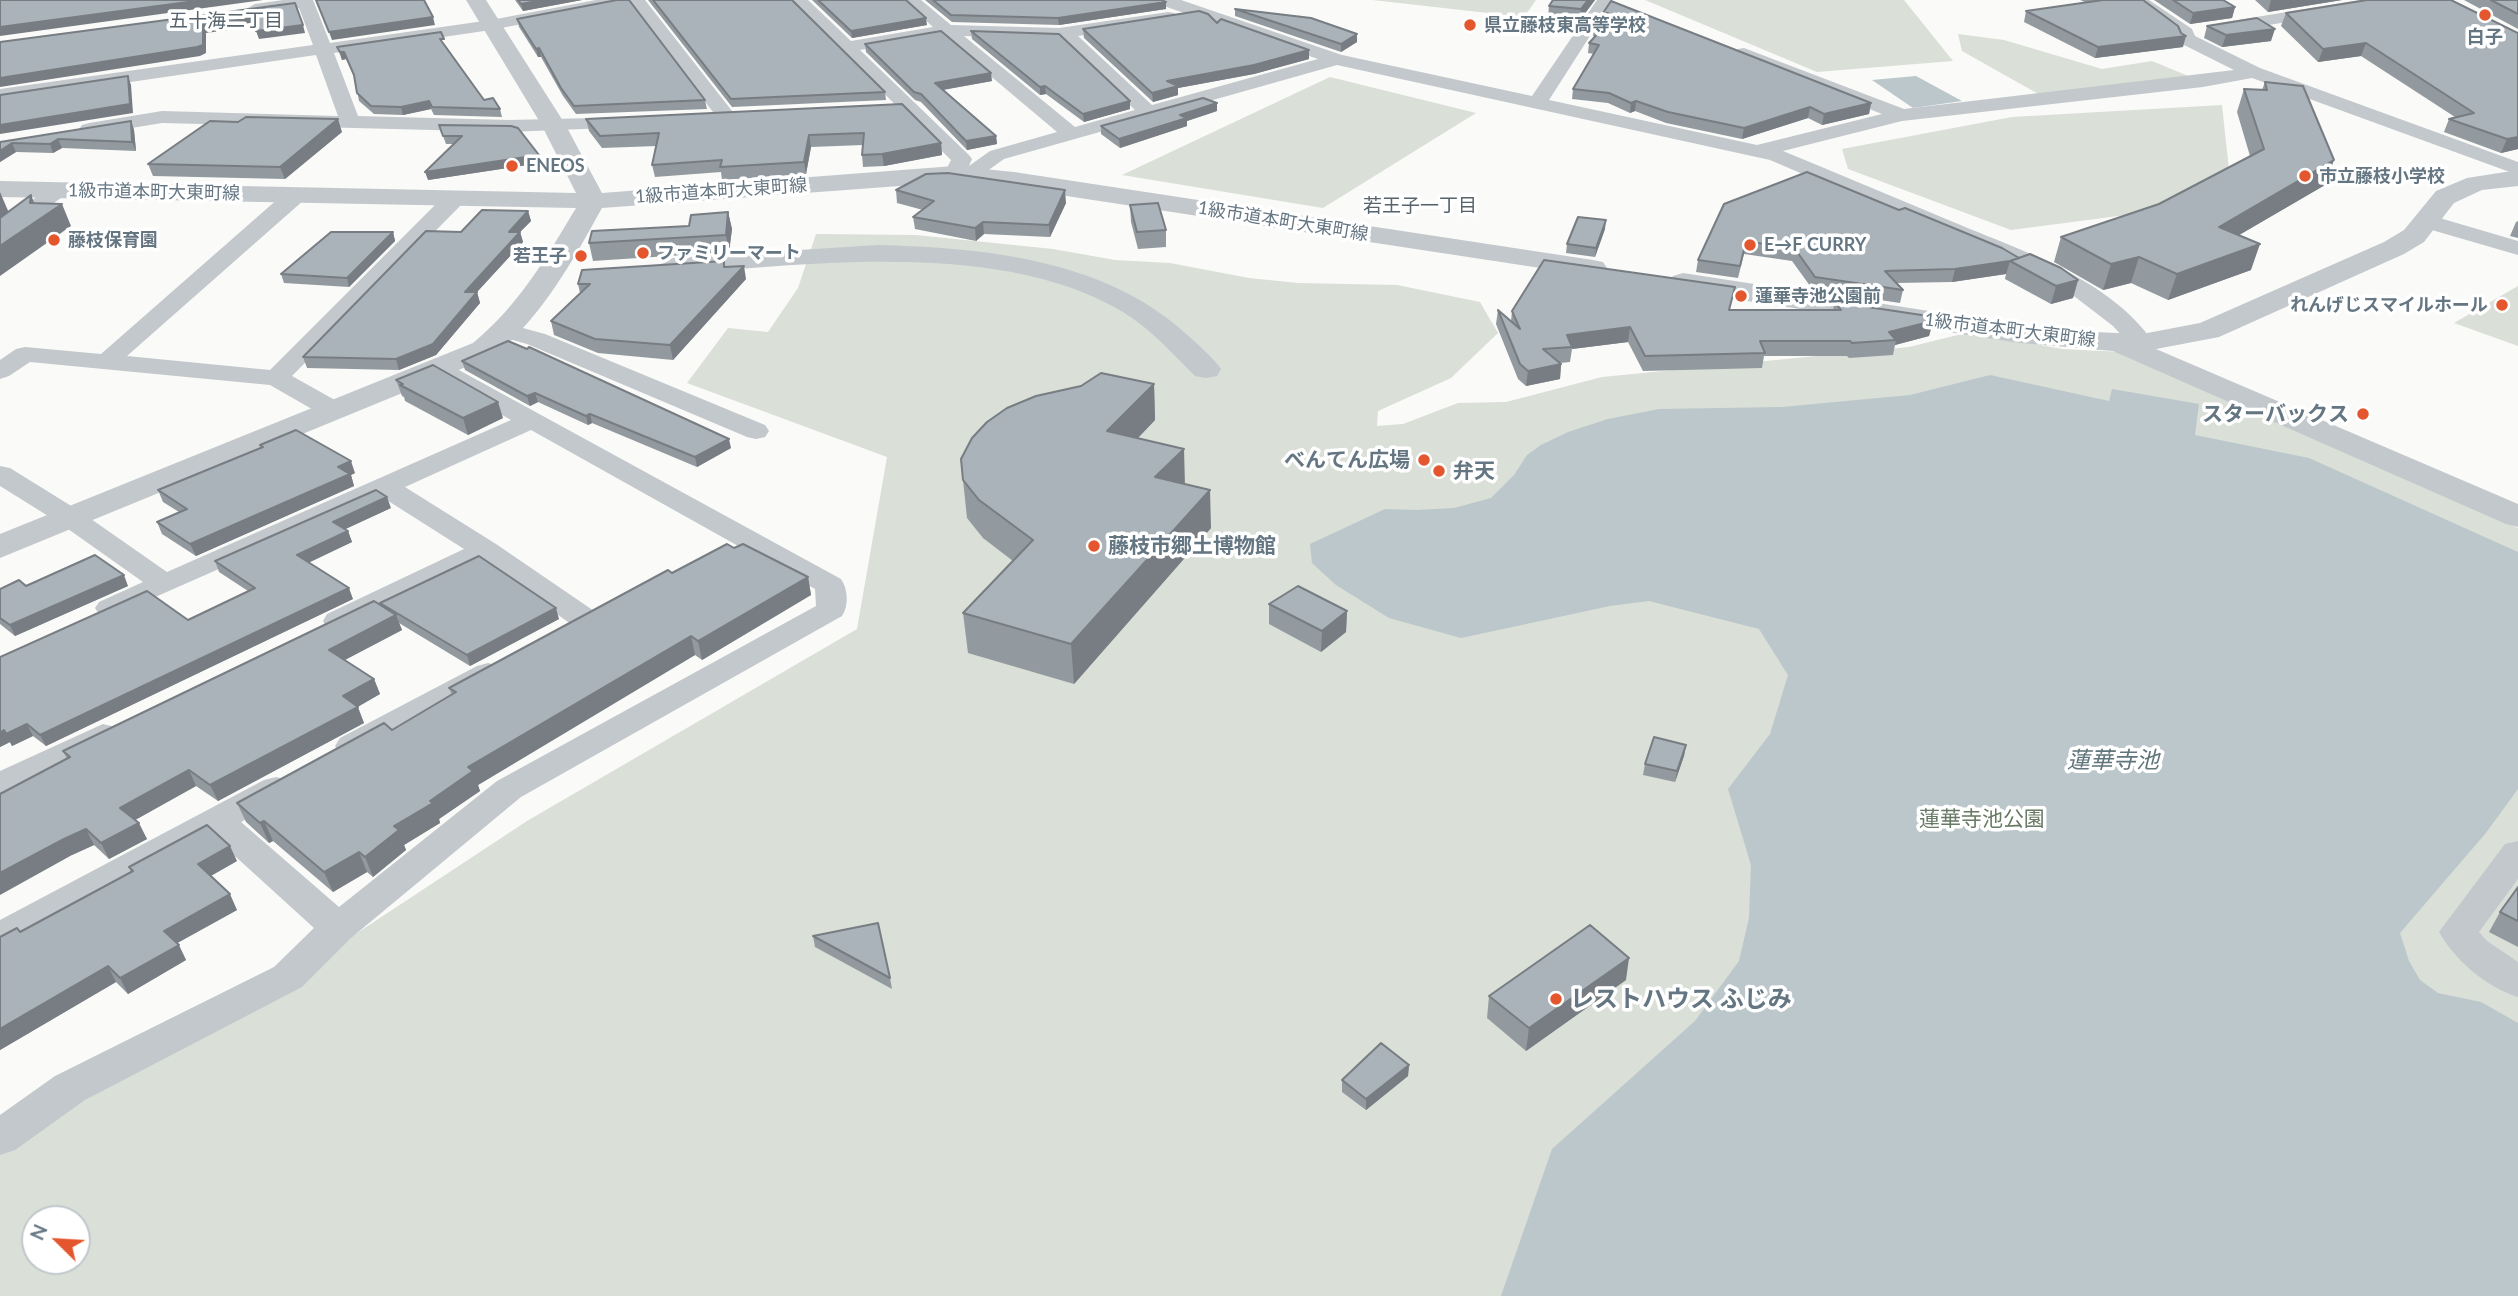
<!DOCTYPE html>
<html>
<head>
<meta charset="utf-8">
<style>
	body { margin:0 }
	#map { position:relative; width:2518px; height:1296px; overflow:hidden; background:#fafaf8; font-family:Lato,sans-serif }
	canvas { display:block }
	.north { position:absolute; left:21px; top:1205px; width:70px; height:70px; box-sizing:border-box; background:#fff; border:2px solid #c1c8cd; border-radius:50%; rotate:294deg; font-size:19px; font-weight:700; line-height:28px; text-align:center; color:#657683 }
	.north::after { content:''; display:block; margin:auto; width:24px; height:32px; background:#e4572e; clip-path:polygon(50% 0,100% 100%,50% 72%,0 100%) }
</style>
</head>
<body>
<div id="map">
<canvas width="2518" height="1296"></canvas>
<div class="north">N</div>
</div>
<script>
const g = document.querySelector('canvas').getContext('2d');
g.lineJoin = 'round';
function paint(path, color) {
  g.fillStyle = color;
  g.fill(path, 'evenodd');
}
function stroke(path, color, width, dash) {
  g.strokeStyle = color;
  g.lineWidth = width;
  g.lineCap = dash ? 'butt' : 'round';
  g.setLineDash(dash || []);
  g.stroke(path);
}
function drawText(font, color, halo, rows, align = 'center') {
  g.font = font + ' Lato,"Noto Sans JP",sans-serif';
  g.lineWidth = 7;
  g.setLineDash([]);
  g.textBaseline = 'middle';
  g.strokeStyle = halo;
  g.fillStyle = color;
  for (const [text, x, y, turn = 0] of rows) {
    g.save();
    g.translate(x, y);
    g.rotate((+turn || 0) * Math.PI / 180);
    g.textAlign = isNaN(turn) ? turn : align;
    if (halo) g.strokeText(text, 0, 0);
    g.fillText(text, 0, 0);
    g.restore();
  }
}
paint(new Path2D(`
	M1372,0h164l-12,17z
	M1645,0h259l49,61 -136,11z
	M1958,34l46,6 98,29 50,-8 41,17 -151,18 -80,-45z
	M1330,77l146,36 -153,95 -201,-33z
	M2222,105l8,74 -81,33 -138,18 -163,-61 -6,-20 170,-32z
	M816,234l100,1 137,14 62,11 55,3 79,15 49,5 99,2 83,17 18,31 -47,45 -73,33 -1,15 26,-2 55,-21 48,-1 96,-25 307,-30 61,-15 92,17 62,3 394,176v768h-2518v-144l351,-215 176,-116 330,-192 30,-172 -200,-74 41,-55 40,4 30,-44zM35,1219h42v42h-42z
	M2518,286v60l-64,-23z`), '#dadfd7');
paint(new Path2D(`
	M1916,76l46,25 -49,7 -41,-28z
	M1990,375l119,26 3,-12 87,15 -4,31 114,23 209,94v237l-33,45 -85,99 9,28 11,19 18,13 43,9 37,21v273h-1017l51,-147 143,-128 44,-60 10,-43 2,-53 -23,-76 42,-55 18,-59 -29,-46 -110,-28 -39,5 -149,32 -72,-20 -53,-33 -24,-22 -2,-19 75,-35 32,1 37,-2 37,-10 23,-23 13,-20 14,-10 27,-13 40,-13 51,-10 123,-2 128,-12z`), '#bbc7cb');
paint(new Path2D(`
	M283,0h30l17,43 161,-23 105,-20h49l91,116 -3,4h-14l-89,-117 -139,27 -157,23 24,63 151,4 129,-3 3,4 -3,4 -7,2 -122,5 -347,-9 -73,12 -7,-2 -3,-4 3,-4 7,-2 73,-12 176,5 -22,-61 -316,46v-12l313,-44 -14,-37 -44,6 -9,-5 9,-5z
	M790,0h18l43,41 82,-14 -30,-27h18l30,25 108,3 109,-16 6,1 3,4 -3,4 -6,1 -90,14 74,69 166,-46 -160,-55 -2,-4h25l161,55 190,41 65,-96h16l-64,100 208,45 125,-31 -144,-57 -3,-4 3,-4 6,-1 160,61 330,-39 -54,-27 -3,-8 -47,-35h19l43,29 3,7 65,32 258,94v13l-266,-97 -49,9 -301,34 -119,30c54,22 108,45 163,68 70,30 163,58 208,124l-3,5 -9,2 -9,-2 -20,-22 -56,-43 -287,-123 -433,-95 -333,94 -28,20 -29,-1 -3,-4 7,-14zM943,36l114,96 -67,19 -21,15 3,-7 -3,-4 -109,-105zM964,36l97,3 74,71 -60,17z
	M2360,0h39l-8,5 -171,28 -9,-5 9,-5z
	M59,184l7,2 4,4 -4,4 -58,44 -8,2v-17l52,-37z
	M296,189l8,1 3,5 -3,5 -177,156 143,14 177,-177h16l3,5 -3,5 -171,173 50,28 4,6 -4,6 -9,2 -9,-2 -54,-31 -240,-23 -21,14 -9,3v-19l16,-11 9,-2 76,7 187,-164z
	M2426,214l92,27v14l-100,-29 -3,-5 3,-5z
	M508,324l37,10 220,91 4,6 -4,6 -9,2 -9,-2 -220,-93 -28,-8 -3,-5 3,-5z
	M437,360l9,3 395,216c7,10 8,27 1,37l-321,181 -170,141 -49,49 -217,113 -70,50 -15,5v-40l55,-39 219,-109 40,-39 -100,-91 -201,110 -13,4v-31l264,-140 12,-3 12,3 5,8 -5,8 -47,26 98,85 158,-126 319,-175 -1,-17 -284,-159 -126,57 91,57 101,69 4,7 -4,7 -11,2 -11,-2 -91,-65 -135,66 -11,2 -11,-2 -4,-7 4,-7 137,-65 -82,-52 -272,120 -11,-3 -4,-6 4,-6 44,-20 -82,-58 -61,-38v-20l10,2 71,44 86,60 344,-152 -83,-47 -4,-5 4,-5z
	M488,663l11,3 5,7 -5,7 -135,74 -12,3 -12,-3 -5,-8 5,-8 137,-72z
	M103,724l12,3 5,8 -5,8 -103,50 -12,3v-25z
	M2518,841v38l-39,53 8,9 31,21v35c-32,-10 -62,-36 -79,-65l66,-88z`), '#c3c8cc');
paint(new Path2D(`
	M466,0h20l79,124 37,69 352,-27 60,6 579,88 10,2 4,6 -4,6 -10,2 -579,-88 -60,-6 -352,26c-30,54 -59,107 -107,147l-495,203v-24l473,-191c46,-38 73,-85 103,-135l-576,-11v-16l576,12 -35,-69z
	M2518,170v16l-36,4 -28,13 -30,39 -20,12 -185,83 -63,12 362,155v23l-12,-3 -393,-173 -93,-8 -337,-52 -10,-3 -4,-6 4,-6 10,-3 337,52 49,6 73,3 58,-11 184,-81 20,-12 32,-39 31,-13z
	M878,245c112,3 234,15 317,97 9,8 19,17 26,27l-4,7 -11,2 -11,-2c-23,-23 -44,-47 -72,-64 -121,-73 -313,-48 -449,-38l-10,-2 -4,-6 4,-6 10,-2z`), '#c3c8cc');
paint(new Path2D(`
	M515,0h67l-59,11z
	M648,0h144l93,92 1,8 -154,7z
	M812,0h94l21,25 -75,13z
	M925,0h236l5,9 -107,16 -107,-3z
	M1595,0l-15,20 -32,-3 1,-11z
	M2080,0h63l38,33 2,14 -88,11 -71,-36 2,-11 59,-9z
	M2154,0h69l12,7 -3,11 -42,6z
	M2255,0h87l-74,12z
	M2464,0h54v29z
	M1611,1l260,102 -2,11 -47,11 -14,-7 -66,21 -76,-16 -31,-12 -5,2 -22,-10 -36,-4 1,-10 21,-35 -6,-1 1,-10 6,-7h-2l1,-10 9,-7v-6z
	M1235,9l122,33 -16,10 -106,-36z
	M2286,13l232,20v116l-17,4 -57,-21 5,-13 6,-2 -94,-61 -43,6 -37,-36z
	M517,19l188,81 2,9 -131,5 -13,-18 -22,-39h-3l-19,-30z
	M1217,23l92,27v9l-55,15 -76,14v7l-25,7 -69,-64 -1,-9z
	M2207,26l64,15 -49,6 -18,-9z
	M971,31l159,78 -46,13 -38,-28 -6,1 -68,-56z
	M865,44l127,37 -49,9 53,46 1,8 -30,6 -46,-48 -6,-2 -49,-48z
	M446,46l38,54 16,9 2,8 -68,-2 -3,-6 -28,6 -29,-1 -15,-13 -4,-22 -9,-20 -4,1 -5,-13z
	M2265,82l60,103 -86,50 12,35 -83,30 -37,-17 -28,7 -49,-28 7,-25 98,-33 91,-48 -13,-44 7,-23 18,1z
	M902,104l39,39 1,12 -58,11 -21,1 -1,-12 1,-10 -52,2 -5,27 -84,6 -1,-8 -66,5 -3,-12 5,-19 -55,2 -13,-17 -3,-12z
	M1217,111l-30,10v5l-67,22 -19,-14v-8z
	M131,121l3,9 2,21 -74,-3 -9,5 -37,-1 -16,10v-20z
	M439,125l102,38 -113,17 26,-36h-8z
	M342,132l-57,47 -132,-3 -5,-12z
	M896,190l170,13 -16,34 -66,-3 -8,7 -61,-12 -2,-12 10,-7 -26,-7z
	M1724,204l175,6 179,70 -5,18 -22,6 -46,-25 1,-5 -54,8 -56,1 7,7 -3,13 -87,-13 -21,-29 -48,-7 -6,24 -42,-6 2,-12z
	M1130,205l36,25v17l-28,2 -7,-27z
	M528,211l3,10 -11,11 3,10 -46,50 3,11 -44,52 -37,15 -92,-2 -4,-11 158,-125z
	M728,212l4,17 -3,23 -136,9 -4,-18 100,-17z
	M2518,221v17l-8,-2 6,-14z
	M1605,229l-10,28 -29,-4 1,-9z
	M393,232l2,9 -46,46 -65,-4 -3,-9z
	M725,267l21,12 -73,81 -75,-7 -44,-18 -3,-14 29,-28 -2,-9z
	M1835,302l98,19 -4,15 -34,9 -2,10 -44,3 -2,-2h-83l-2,12 -119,3 -15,-29 -56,7 -2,13 -10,1 1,1 -1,15 -34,7 -8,-7 -22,-55 2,-14 13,11 1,-10 321,-1z
	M462,361l269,87 -34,19 -105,-44 -4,2 -50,-23 -8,4 -65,-36z
	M396,380l107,38 -35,17 -63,-34 -1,-4 -2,-1z
	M1154,384l1,36 -17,18 47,46 26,44 -137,156 -106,-31 -5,-40 50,-52 -30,-23 -16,-20 -4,-38z
	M260,445l95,28 -4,2 3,11 -158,70 -34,-22 -5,-12 22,-10 -16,-10 -5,-12 103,-42z
	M391,508l-46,21 3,2 4,11 -43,20 44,37 -307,147 -13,-10 -21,10 -2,-4 -10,5v-90l188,-37 60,-29 -29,-19 -4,-11z
	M734,548l74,29 3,18 -109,65 -7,-5 -217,130 2,6 -41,28 1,4 -36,22 2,5 -33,27 -6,-5 -34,20 -60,-51 -4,2 -23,-21 -9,-19 155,-73 60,-35 -3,-7 223,-115z
	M26,586h102l-113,50 -15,-12v-35z
	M380,603l179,16 -89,47 -71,-43 3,7 -57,30 29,19 6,15 -23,13 7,16 -146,78 -22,-15 -61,34 12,19 -38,20 -15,-14 -22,10 -5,-96 -4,-8 318,-146z
	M1269,604l78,7 -1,21 -25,20 -52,-28z
	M1686,745l-2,11 -9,26 -32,-7 2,-11z
	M237,861l-26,15 26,34 -60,33 9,17 -58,34 -12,-12 -116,68v-113l20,-5 111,-60 -2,-5z
	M2518,887v60l-29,-15 11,-20z
	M813,936l77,42 2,11 -77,-42z
	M1626,980l-100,71 -39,-33 2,-22z
	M1409,1065l-1,11 -42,34 -24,-18v-12z`), '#929a9f');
paint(new Path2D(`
	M203,0h60l-263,36v-9z
	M543,0h39l-59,11 -2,-7z
	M1588,0h7l-15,20 1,-11z
	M2271,0h71l-74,12z
	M1166,2v7l-107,16 -1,-7z
	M2235,7l-3,11 -42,6 3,-11z
	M433,17l2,8 -103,15 -3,-8z
	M254,18l3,8 -51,7v20l-6,3 -200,31v-9l203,-53z
	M926,18l1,7 -75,13 -1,-7z
	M303,25l2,8 -46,6 -3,-8z
	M2275,29l-4,12 -49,6 4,-12z
	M1357,34v8l-16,10v-8z
	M2186,36l-3,11 -88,11 3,-11z
	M2366,43l-5,13 -43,6 5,-13z
	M539,48l2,9h-3l-2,-8z
	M1309,50v9l-55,15 -76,14v7l-25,7 -1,-9 15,-12z
	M340,52h4l2,7 -4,1z
	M991,73l1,8 -56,10 -1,-8z
	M128,76l3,9 2,28 -133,21v-9z
	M1045,86l1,8 -6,1v-8z
	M429,101l2,8 -28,6 -2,-8z
	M1130,101v8l-46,13 -1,-8z
	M1636,101l-1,10 -5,2 1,-10z
	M1217,103v8l-30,10v5l-67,22 -1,-9 61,-24z
	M1871,103l-2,11 -47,11 2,-11z
	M1810,107l-2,11 -66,21 2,-11z
	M338,119l4,13 -57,47 -5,-12z
	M131,121l3,9 2,21 -4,-9z
	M809,135l2,12 -5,27 -2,-12z
	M996,136l1,8 -30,6 -1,-9z
	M2518,137v12l-17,4 6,-14z
	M58,139l4,9 -9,5 -3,-9z
	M12,143l4,9 -16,10v-11z
	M941,143l1,12 -58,11 -2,-12z
	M539,155l2,8 -113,17 -3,-8z
	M2334,160l-9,25 -115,67 9,-25z
	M1065,190l1,13 -16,34 -1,-12z
	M0,192l9,21 -9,8z
	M31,195l9,22 22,-13 9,22 -71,50v-30l30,-43z
	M528,211l3,10 -11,11 3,10 -46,50 3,11 -44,52 -37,15 -3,-11 69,-67 44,-60z
	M728,212l4,17 -3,23 -3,-17z
	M1606,220l-1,9 -10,28 1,-9z
	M983,222l1,12 -8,7 -1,-13z
	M393,232l2,9 -46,46 -2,-9z
	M2260,244l-9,26 -83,30 9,-26z
	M2139,257l-8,26 -28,7 8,-26z
	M2010,261l-4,13 -54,8 3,-13z
	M744,266l2,13 -73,81 -3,-15z
	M2078,280l-5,18 -22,6 5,-18z
	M1933,321l-4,15 -34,9 1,-5 -7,-8z
	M1630,327l-2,15 -56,7v-2l-5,-12z
	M1561,364l-1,15 -34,7 2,-15z
	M1154,384l1,36 -46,48 -2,-37z
	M535,393l3,9 -8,4 -3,-10z
	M498,402l5,16 -35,17 -5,-17z
	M590,414l2,9 -4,2 -2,-9z
	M729,439l2,9 -34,19 -2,-10z
	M1184,449l1,37 -30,-9z
	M351,461l4,12 -4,2 3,11 -158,70 -6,-12z
	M1210,490l1,38 -137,156 -3,-40z
	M387,497l4,11 -54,25 -4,-11z
	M348,531l4,11 -50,24 -5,-11z
	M124,575l4,11 -113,50 -5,-11z
	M808,577l3,18 -109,65 -4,-19z
	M349,588l4,11 -307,147 -6,-11z
	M556,608l3,11 -89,47 -3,-11z
	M1347,611l-1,21 -25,20 1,-21z
	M396,615l6,15 -67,35 -6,-15z
	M691,636l4,19 -217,130 2,6 -41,28 1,4 -36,22 2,5 -33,27 -8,-20 29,-31 36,-25 38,-34z
	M374,679l6,15 -31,18 -6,-16z
	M358,707l6,16 -146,78 -8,-16z
	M27,724l6,12 -21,10 -2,-4 -10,5v-14z
	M1686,745l-2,11 -9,26 2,-11z
	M189,770l7,16 -68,38 -8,-16z
	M264,821l9,20 -4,2 -9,-20z
	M139,823l8,16 -38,20 -8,-16z
	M86,829l8,16 -22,10 -72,40v-22l64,-34z
	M230,846l7,15 -32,18 -7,-15z
	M359,852l8,20 -34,20 -9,-20z
	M230,894l7,16 -65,36 -8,-15z
	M179,945l7,15 -58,34 -8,-16z
	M1629,958l-3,22 -100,71 3,-23z
	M108,966l8,16 -116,68v-21z
	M1409,1065l-1,11 -42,34v-11z`), '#777d82');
const building = new Path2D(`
	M0,0h203l-203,27z
	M316,0h108l9,17 -104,15z
	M518,0h25l-22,4z
	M617,0h12l76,100 -131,6 -13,-18 -22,-40 -3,1 -19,-30z
	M653,0h139l93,92 -154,7z
	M818,0h88l20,18 -75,13z
	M933,0h228l5,2 -108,16 -107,-3z
	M1553,0h35l-7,9 -32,-3z
	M2103,0h40l35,26 3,7 5,3 -88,11 -72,-36z
	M2173,0h50l12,7 -42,6z
	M2367,0h84l67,33v104l-11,2 -58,-20 25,-6 -108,-70 -43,6 -37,-36z
	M2491,0h27v14z
	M1611,1l260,102 -47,11 -14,-7 -66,21 -76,-16 -32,-11 -5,2 -22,-10 -36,-4 26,-44 -10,-2 14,-15 -9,-2 14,-13h-5z
	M295,3l8,22 -47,6 -2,-13 -51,7v20l-6,2 -197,31v-36z
	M1235,9l76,9 46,16 -16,10z
	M1199,11l9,3 9,9 4,-4 88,31 -55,15 -87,16 11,5 -26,7 -69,-64z
	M2257,18l18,11 -49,6 -19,-9z
	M941,31l50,42 -56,10 61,53 -30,5 -45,-47 -7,-2 -49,-48z
	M971,31l88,3 71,67 -47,13 -38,-28 -5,1z
	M441,32l3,7h-4l44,61 9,-2 7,11 -68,-2 -3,-6 -28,6 -30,-1 -14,-13 -3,-18 -10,-23h-4l-3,-5z
	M128,76l2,28 -130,21v-30z
	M2265,82l38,4 31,74 -115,67 41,17 -83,30 -38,-17 -28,7 -50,-27 98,-33 105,-55 -20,-60 23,1z
	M1203,98l14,5 -37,12 7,3 -68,21 -18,-13z
	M902,104l39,39 -59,11 -20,1 2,-22 -55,2 -5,27 -84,5 2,-7 -70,5 7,-32 -59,3 -14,-17z
	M246,117l92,2 -58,48 -132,-3 62,-43 28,1z
	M131,121l1,21 -74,-3 -8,5 -38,-1 -12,8v-9z
	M439,125l72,1 7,2 21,27 -114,17 37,-36h-19z
	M1807,172l92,38 6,-2 97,40 17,10 -9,3 -55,8 -70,2 18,19 -88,-13 -20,-28 -49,-8 -6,25 -42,-6 26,-56z
	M948,173l117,17 -16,35 -66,-3 -8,6 -62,-11 21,-16 -38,-11 30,-16z
	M31,195l-1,8 32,1 -62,42v-28z
	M1158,203l8,27 -29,2 -7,-27z
	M482,210l46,1 -19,21h11l-55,60h12l-44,52 -37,15 -93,-2 123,-126 35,1z
	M728,212l-2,23 -137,8 3,-12 97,-5 2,-11z
	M1578,217l28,3 -10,28 -29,-4z
	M331,232h62l-46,46 -66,-4z
	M2030,254l31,14 17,12 -22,6 -46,-25z
	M1544,260l191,27 -6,23h112l-6,-8 93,14 5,5 -44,11 7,8 -44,3 -2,-2h-90l5,12 -120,3 -15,-29 -63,8 5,12 -29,2 18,15 -33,7 -8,-7 -22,-54 22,19 -8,-18z
	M724,261v6l20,-1 -74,79 -75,-6 -44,-18 39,-37h-12l4,-14z
	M508,341l19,8 2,-2 200,92 -34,18 -105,-43 -4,2 -51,-23 -8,3 -65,-35z
	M433,365l65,37 -35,16 -63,-33 3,-1 -7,-4z
	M1101,373l53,11 -47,47 77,18 -29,28 55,13 -139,154 -108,-31 70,-73 -54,-40 -16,-20 -2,-21 11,-21 15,-16 20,-14 29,-12 45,-10z
	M296,430l55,31 -13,6 12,7 -160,70 -33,-22 30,-13 -29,-19 105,-43 -3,-2z
	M376,490l11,7 -54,25 15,9 -51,24 52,33 -309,147 -13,-11 -21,10 -2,-4 -4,3v-76l147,-66 41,29 67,-32 -40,-27z
	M727,544l7,4 9,-4 65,33 -110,64 -7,-5 -223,131 5,4 -43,30 3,2 -39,23 5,4 -34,27 -6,-5 -35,20 -60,-51 -4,2 -23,-20 147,-80 8,7 64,-38 -7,-4 219,-118 4,3z
	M95,555l29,20 -114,50 -10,-7v-29l19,-9 7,6z
	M479,556l77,52 -89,47 -87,-52z
	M1298,586l49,25 -25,20 -53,-27z
	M374,601l22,14 -67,35 45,29 -31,17 15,11 -148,78 -21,-15 -69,38 19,15 -38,20 -15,-14 -22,10 -64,34v-79l70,-37 -7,-6z
	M1654,737l32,8 -9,26 -32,-7z
	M207,825l23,21 -32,18 32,30 -66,37 15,14 -59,33 -12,-12 -108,63v-92l17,-9 3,4 113,-61 -4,-4z
	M2518,887v34l-18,-9z
	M878,923l12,55 -77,-42z
	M1590,925l39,33 -100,70 -40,-32z
	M1381,1043l28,22 -43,34 -24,-19z`);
paint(building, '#aab3b9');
stroke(building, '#777d82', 2);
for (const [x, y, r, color] of [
	[2485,15,7,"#e4572e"],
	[1470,25,7,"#e4572e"],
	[512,166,7,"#e4572e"],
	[2305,176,7,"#e4572e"],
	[54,240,7,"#e4572e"],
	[1750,245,7,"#e4572e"],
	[643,253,7,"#e4572e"],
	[581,256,7,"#e4572e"],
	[1741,296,7,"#e4572e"],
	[2502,305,7,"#e4572e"],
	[2363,414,7,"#e4572e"],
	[1424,460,7,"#e4572e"],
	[1439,471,7,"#e4572e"],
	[1094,546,7,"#e4572e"],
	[1556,999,7,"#e4572e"]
]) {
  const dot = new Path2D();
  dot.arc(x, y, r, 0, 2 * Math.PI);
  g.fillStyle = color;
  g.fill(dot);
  stroke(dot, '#fff', 2.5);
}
drawText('bold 18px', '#657683', '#fff', [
	["県立藤枝東高等学校",1484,25],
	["白子",2485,37,"center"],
	["ENEOS",526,166],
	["市立藤枝小学校",2319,176],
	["藤枝保育園",68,240],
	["E→F CURRY",1764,245],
	["ファミリーマート",657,253],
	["若王子",567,256,"right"],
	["蓮華寺池公園前",1755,296],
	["れんげじスマイルホール",2488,305,"right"]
], 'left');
drawText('18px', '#657683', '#fff', [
	["1級市道本町大東町線",721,191,-4],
	["1級市道本町大東町線",154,192,1],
	["1級市道本町大東町線",1283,221,9],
	["1級市道本町大東町線",2010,330,7]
]);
drawText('19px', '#57646e', '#fff', [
	["五十海二丁目",226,21],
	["若王子一丁目",1420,206]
]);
drawText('bold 21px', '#657683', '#fff', [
	["スターバックス",2349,414],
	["べんてん広場",1410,460],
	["弁天",1453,471,"left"],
	["藤枝市郷土博物館",1108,546,"left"]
], 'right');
drawText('21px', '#687a64', '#fff', [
	["蓮華寺池公園",1982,819]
]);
drawText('italic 23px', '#60757c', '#fff', [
	["蓮華寺池",2113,761]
]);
drawText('bold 24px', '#657683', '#fff', [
	["レストハウス ふじみ",1570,999]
], 'left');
</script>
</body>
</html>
